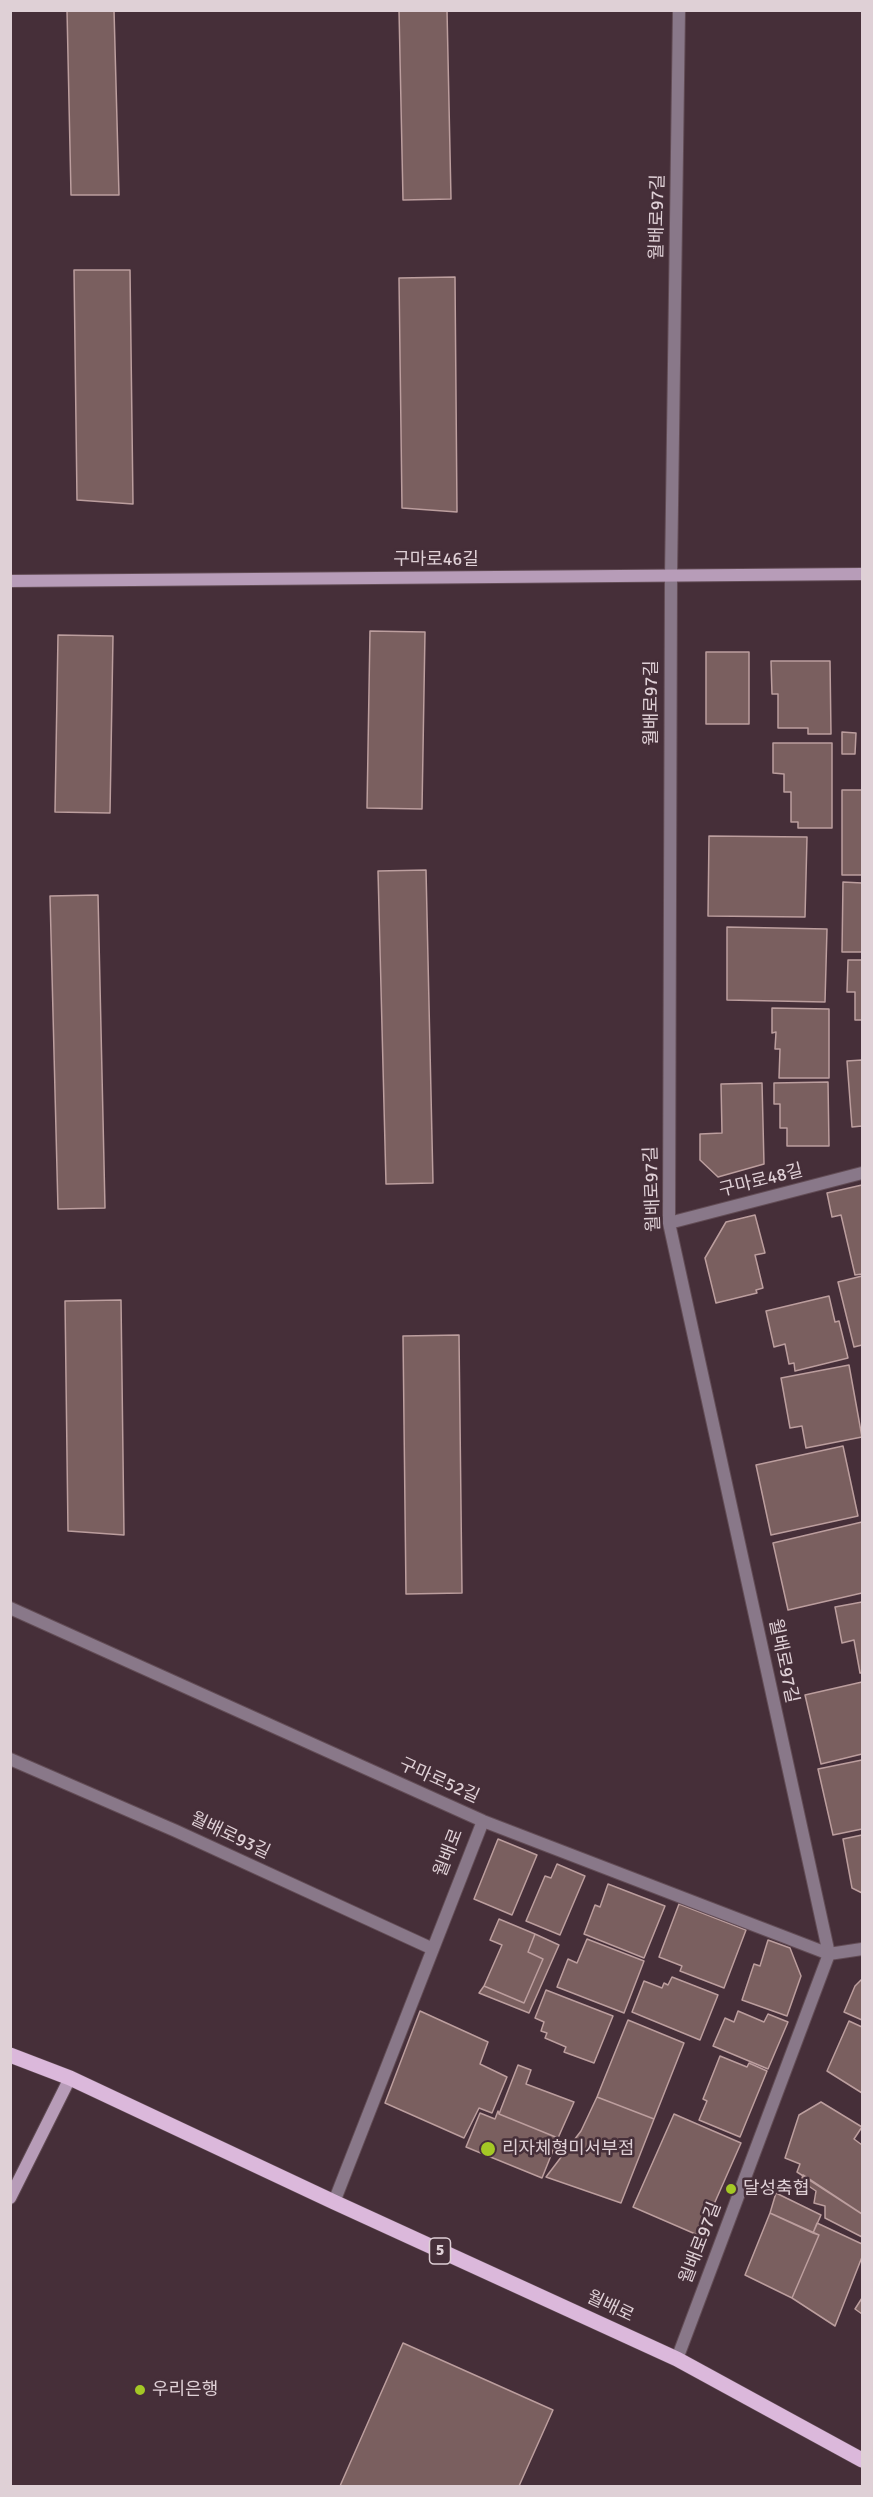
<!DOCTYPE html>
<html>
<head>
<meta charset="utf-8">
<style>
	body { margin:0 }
	#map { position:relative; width:873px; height:2497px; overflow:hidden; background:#462f39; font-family:Signika,sans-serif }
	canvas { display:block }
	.frame { position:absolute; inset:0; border:12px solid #dfd0d6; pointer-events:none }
</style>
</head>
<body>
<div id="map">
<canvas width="873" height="2497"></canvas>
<div class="frame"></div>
</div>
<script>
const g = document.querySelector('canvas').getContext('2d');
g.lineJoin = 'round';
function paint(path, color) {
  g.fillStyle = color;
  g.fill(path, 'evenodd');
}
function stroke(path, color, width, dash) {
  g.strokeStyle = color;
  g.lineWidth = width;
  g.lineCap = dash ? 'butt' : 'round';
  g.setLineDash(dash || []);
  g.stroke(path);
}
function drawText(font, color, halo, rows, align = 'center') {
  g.font = font + ' Signika,"Noto Sans KR",sans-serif';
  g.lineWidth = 5;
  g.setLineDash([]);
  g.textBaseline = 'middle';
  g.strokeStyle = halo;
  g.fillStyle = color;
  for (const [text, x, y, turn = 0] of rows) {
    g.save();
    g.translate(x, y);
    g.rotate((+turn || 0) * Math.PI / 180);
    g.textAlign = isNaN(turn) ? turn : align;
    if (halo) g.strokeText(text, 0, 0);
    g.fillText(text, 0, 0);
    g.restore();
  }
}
const building = new Path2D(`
	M67,10h47l5,185h-48z
	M399,10h48l4,189 -48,1z
	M74,270h56l3,234 -56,-4z
	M455,277l2,235 -55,-4 -3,-230z
	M370,631l55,1 -3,177 -55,-1z
	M58,635l55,1 -3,177 -55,-1z
	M706,652h43v72h-43z
	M771,661h59l1,73h-23v-6h-30v-34h-6z
	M842,732l14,1 -1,21h-13z
	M773,743h59v85h-34v-6h-7v-30h-7v-18l-11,-1z
	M842,790h20v85h-20z
	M709,836l98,1 -2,80 -97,-1z
	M426,870l7,313 -47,1 -8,-313z
	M843,882l19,1v69h-20z
	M98,895l7,313 -47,1 -8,-313z
	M727,927l100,2 -2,73 -98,-2z
	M848,960h14v60h-7v-28h-8z
	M772,1008l57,1v69h-50l1,-29h-5l1,-17 -4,1z
	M862,1060v66l-10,1 -5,-66z
	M828,1082l1,64h-42v-18h-7v-24h-6v-21z
	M762,1083l2,81 -46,13 -18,-17v-26l22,-1 -1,-49z
	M862,1185v89l-7,1 -14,-60 -9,2 -5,-24z
	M755,1215l10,38 -10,2 8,33 -7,2 1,3 -41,10 -11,-45 21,-36z
	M862,1276v69l-8,2 -16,-65z
	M829,1296l6,26 4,-1 9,37 -53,13 -1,-8 -5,1 -4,-20 -11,3 -8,-36z
	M121,1300l3,235 -56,-4 -3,-230z
	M459,1335l3,258 -56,1 -3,-258z
	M849,1365l13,72 -56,11 -4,-22 -12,2 -9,-50z
	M843,1446l15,70 -87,19 -15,-70z
	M862,1522v71l-74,17 -15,-67z
	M862,1602v71h-2l-6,-33 -12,3 -7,-36z
	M862,1682v72l-41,10 -16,-69z
	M862,1760v69l-29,6 -15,-66z
	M862,1835v58l-10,-5 -9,-49z
	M498,1839l39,16 -25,60 -38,-16z
	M557,1864l28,12 -25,59 -34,-14 19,-45 6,2z
	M608,1884l57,22 -21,52 -60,-24 11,-29 5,2z
	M679,1904l67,26 -22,58 -44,-17 2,-5 -23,-9z
	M499,1919l36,15 -7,18 15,7 -19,44 -40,-17 18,-41 -12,-5z
	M535,1934l24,11 -30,68 -50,-20 5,-7 40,17 19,-44 -15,-7z
	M587,1939l57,22 -20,52 -67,-26 11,-28 9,4z
	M768,1940l22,8 11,28 -14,40 -45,-16 12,-36 6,2z
	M672,1977l46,18 -18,45 -68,-28 12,-31 18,7 2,-5 4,2z
	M862,1979v41l-18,-8 11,-26z
	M546,1990l67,26 -19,47 -30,-11 2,-5 -21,-9 2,-5 -6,-2 3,-9 -9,-4z
	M420,2011l68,31 -8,22 27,13 -15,36 -13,-5 -15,30 -79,-35z
	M738,2011l26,11 4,-8 20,8 -20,47 -55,-23 12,-28 9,4z
	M628,2020l56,23 -30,76 -57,-22z
	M849,2021l13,6v66l-35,-22z
	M720,2056l27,11 2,-4 18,8 -27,66 -41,-17 8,-19 -4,-2z
	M518,2065l13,5 -5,14 48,18 -16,36 -59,-24z
	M597,2097l57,22 -33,84 -75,-26 35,-46z
	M821,2102l41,25 -8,12 8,6v69l-65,-42 3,-8 -15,-6 14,-43z
	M498,2111l1,3 59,24 -16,40 -76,-31 14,-34 15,6z
	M674,2114l67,29 -41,93 -67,-29z
	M803,2175l59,39v23l-37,-19v-12l-11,-3 2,-12 -15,-10z
	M776,2193l45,22 -8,18 -43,-20z
	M770,2213l49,22 -27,63 -47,-23z
	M817,2223l45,21v13l-27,69 -43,-28 27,-63 -6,-2z
	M862,2298v16l-7,-5z
	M403,2343l150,67 -34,76h-179z`);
paint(building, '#7a5f5f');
stroke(building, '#bc9e9e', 1.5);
const minor = new Path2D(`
	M669,1223l193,-50
	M10,1608l473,213 346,133 33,-5
	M10,1759l166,72 257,118
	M334,2202l149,-381
	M677,2359l152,-405 -160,-731 2,-647 8,-566`);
const secondary = new Path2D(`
	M10,581l852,-7
	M10,2198l60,-120`);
const primary = new Path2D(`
	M10,2055l60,23 264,124 343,157 185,101`);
stroke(minor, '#624c55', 14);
stroke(secondary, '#624c55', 14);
stroke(primary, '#624c55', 16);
stroke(minor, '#897889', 12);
stroke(secondary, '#b79cb8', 12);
stroke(primary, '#dbb8db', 15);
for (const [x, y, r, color] of [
	[488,2149,8,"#a4c825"],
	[731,2189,6,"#a4c825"],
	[140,2390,6,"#a4c825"]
]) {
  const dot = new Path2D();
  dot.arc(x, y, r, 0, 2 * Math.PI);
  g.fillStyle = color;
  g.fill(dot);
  stroke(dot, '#462f39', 2);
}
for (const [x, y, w] of [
	[440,2251,21]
]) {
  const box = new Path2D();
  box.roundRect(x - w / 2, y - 13, w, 26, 4.5);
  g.fillStyle = '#462f39';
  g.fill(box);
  stroke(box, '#dfd0d6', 1.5);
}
drawText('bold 16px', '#dfd0d6', null, [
	["5",440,2251]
]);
drawText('18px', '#dfd0d6', '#462f39', [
	["월배로97길",658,217,-89],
	["구마로46길",436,560],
	["월배로97길",652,703,-90],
	["구마로48길",761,1181,-14],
	["월배로97길",653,1189,-92],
	["월배로97길",783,1661,78],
	["구마로52길",439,1781,24],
	["월배로93길",230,1836,25],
	["월배로",449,1853,-69],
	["월배로97길",701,2243,-69],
	["월배로",610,2307,25]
]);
drawText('18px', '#dfd0d6', '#462f39', [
	["리자체형미서부점",502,2149],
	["달성축협",743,2189],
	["우리은행",152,2390]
], 'left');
</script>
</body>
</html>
